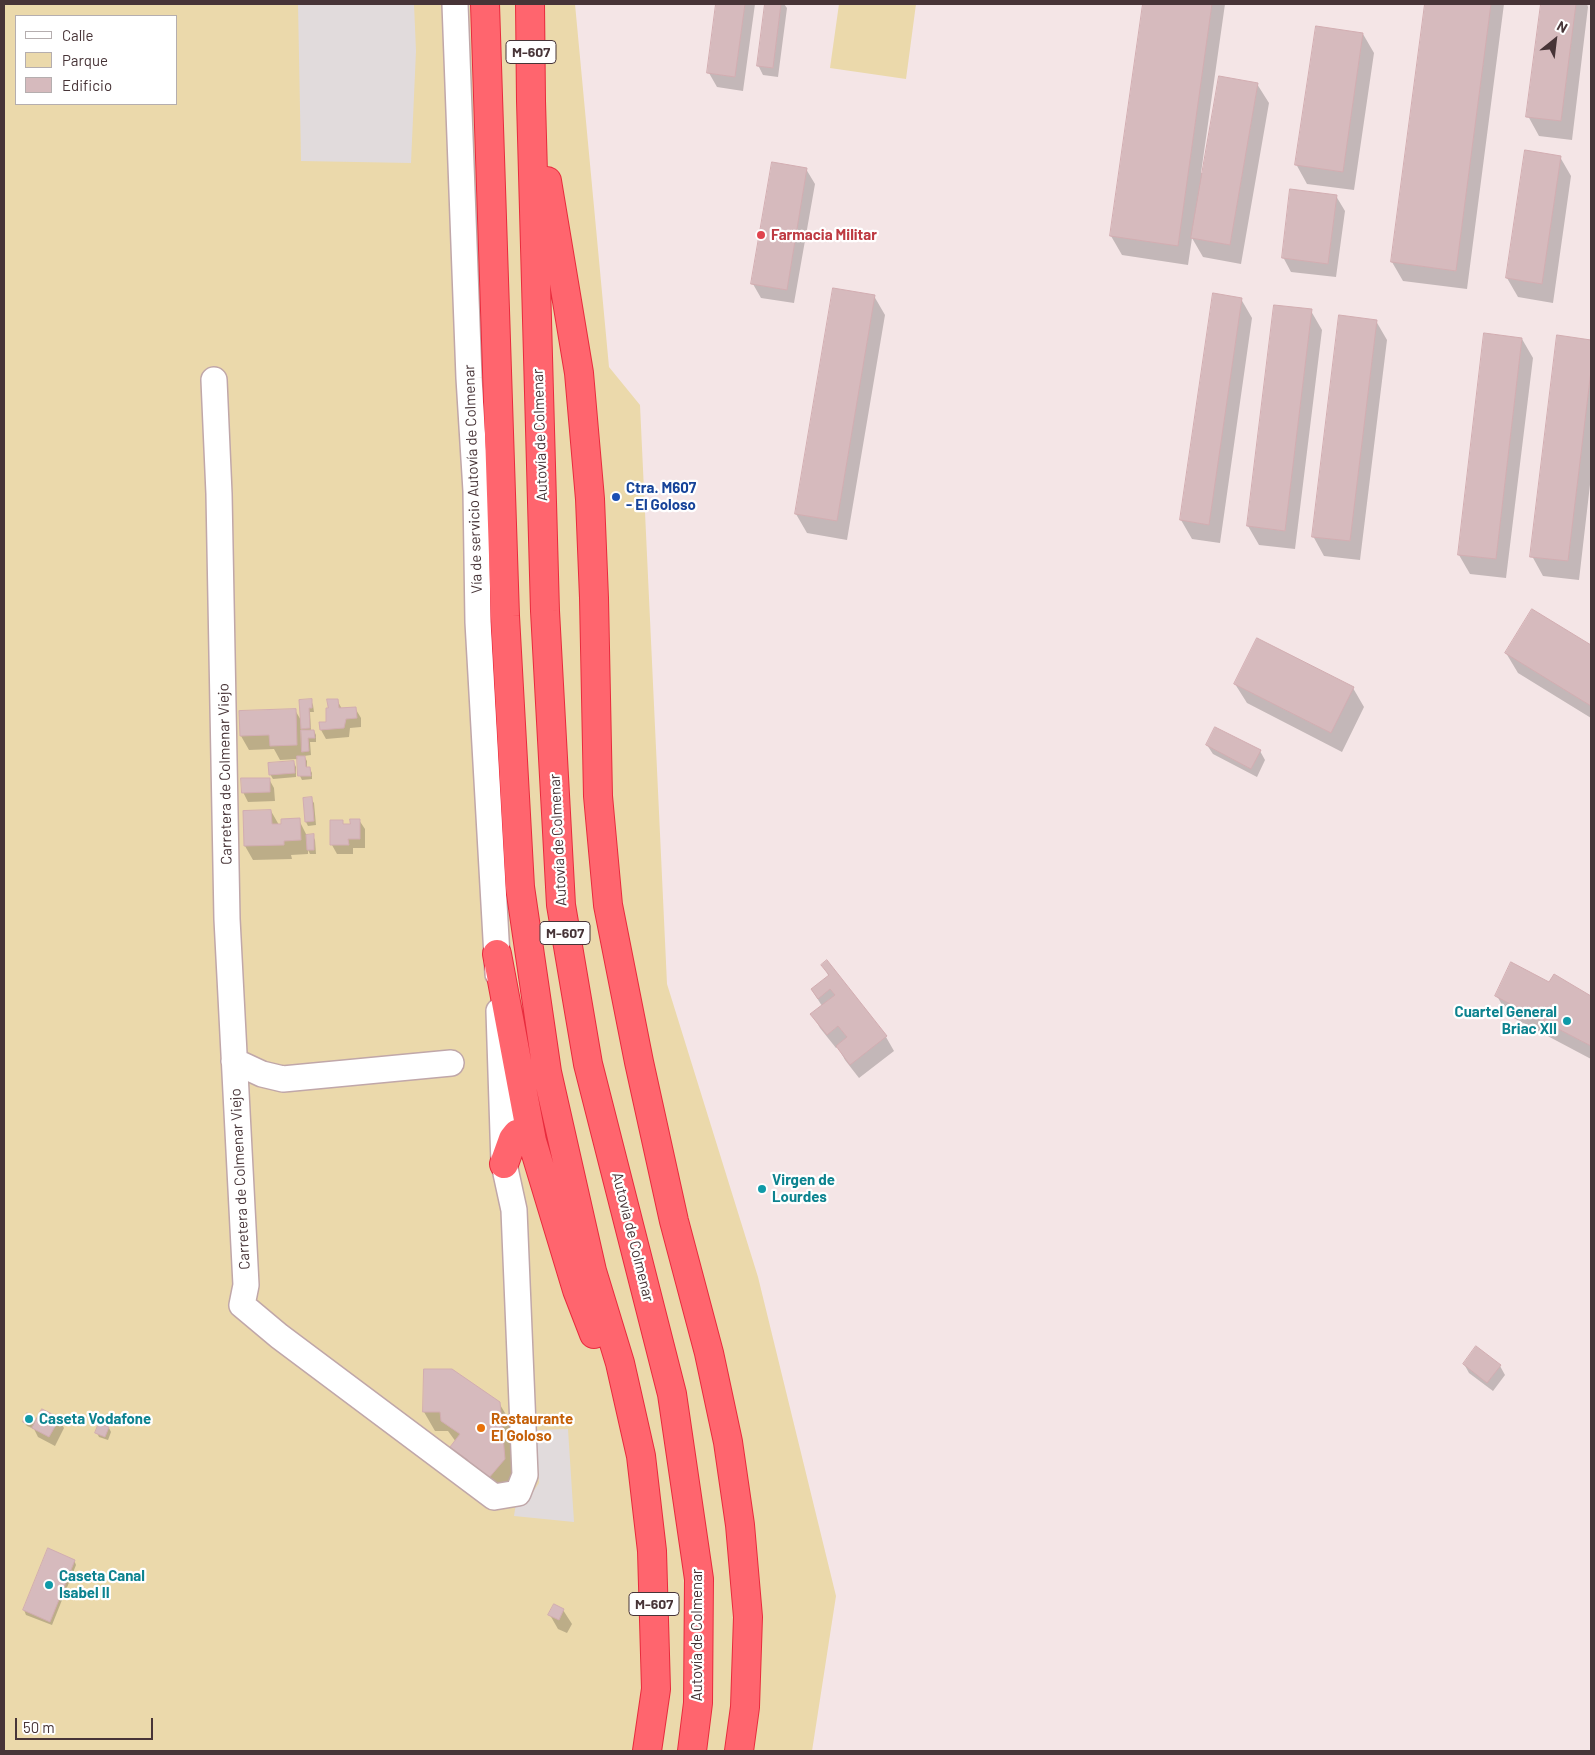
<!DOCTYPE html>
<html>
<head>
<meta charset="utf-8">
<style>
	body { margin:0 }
	#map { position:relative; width:1595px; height:1755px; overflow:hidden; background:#f4e5e6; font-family:Barlow,sans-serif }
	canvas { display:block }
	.frame { position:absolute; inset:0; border:5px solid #473437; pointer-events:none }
	.legend { position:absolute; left:15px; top:15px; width:162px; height:90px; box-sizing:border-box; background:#fff; border:1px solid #b5aeaf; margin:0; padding:6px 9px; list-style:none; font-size:15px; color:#473437 }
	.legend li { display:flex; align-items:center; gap:10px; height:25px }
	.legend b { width:25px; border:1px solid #b5aeaf }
	.north { position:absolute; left:1530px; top:15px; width:50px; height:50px; -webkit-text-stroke:4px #fff; paint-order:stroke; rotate:29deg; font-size:14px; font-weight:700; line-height:20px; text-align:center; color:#473437 }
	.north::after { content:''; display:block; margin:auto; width:18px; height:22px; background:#473437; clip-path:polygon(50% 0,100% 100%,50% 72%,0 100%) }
	.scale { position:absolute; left:15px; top:1718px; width:138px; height:22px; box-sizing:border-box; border:2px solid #473437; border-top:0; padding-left:6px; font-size:15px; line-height:18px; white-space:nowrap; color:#473437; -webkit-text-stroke:4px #fff; paint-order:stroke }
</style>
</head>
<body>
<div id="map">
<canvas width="1595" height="1755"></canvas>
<div class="frame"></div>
<ul class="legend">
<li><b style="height:6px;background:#fff"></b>Calle</li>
<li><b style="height:14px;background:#ebd9ab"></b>Parque</li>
<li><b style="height:14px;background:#d6babd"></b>Edificio</li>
</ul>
<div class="north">N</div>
<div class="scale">50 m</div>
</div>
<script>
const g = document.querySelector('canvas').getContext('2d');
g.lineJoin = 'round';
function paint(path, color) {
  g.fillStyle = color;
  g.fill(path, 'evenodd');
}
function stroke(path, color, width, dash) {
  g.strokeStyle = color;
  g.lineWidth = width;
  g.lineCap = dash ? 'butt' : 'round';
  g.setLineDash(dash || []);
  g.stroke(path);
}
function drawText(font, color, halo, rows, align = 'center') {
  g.font = font + ' Barlow,sans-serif';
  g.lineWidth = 4.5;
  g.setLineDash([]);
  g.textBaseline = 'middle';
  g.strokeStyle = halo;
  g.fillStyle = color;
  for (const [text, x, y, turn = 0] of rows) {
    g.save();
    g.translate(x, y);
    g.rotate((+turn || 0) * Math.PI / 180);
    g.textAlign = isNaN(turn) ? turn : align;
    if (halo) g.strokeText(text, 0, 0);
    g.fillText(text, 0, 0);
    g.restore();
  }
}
paint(new Path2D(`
	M4,4h571l34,363 31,38 27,579 91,293 78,319 -24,155h-808zM16,16h160v88h-160z
	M839,4h77l-10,75 -76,-11z`), '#ebd9ab');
paint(new Path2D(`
	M298,4h116l2,47 -5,112 -110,-2z
	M568,1429l6,93 -60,-6 2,-13 10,-1 13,-19 -3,-53z`), '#e1dbdc');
paint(new Path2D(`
	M718,4h37l-12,87 -26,-4 -8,-14z
	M766,4h18l3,4 -9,69 -15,-2 -5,-10z
	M1144,4h81l-24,169h2l54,-89 12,19 -28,161 -38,-7 -11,-19 -4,27 -66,-10 -11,-19z
	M1426,4h78l-37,285 -64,-8 -11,-19z
	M1542,4h45l1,3 -16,133 -33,-4 -11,-20z
	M1363,34l11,19 -20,137 -47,-6 -11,-20z
	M1560,157l11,19 -18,127 -35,-6 -11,-19z
	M806,169l9,15 -21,119 -33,-5 -8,-14z
	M1336,196l9,15 -9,66 -45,-5 -8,-15z
	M874,296l11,19 -38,225 -40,-7 -11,-19z
	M1241,299l11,19 -32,225 -28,-4 -11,-19z
	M1311,311l11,19 -27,219 -36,-4 -11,-19z
	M1376,321l11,19 -27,220 -36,-4 -11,-20z
	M1558,337l33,4v135l-12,104 -36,-4 -11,-20z
	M1522,339l11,19 -27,220 -36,-4 -11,-19z
	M1533,611l58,36v71l-73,-45 -12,-20z
	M1235,684l118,4 11,19 -22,45 -95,-49z
	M311,700l2,5 1,7h-4l1,19h3l2,4v7h-6l1,13 -7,1 3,5v8h3l2,4v6l-10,1 -2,-4 -2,-17 -18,1 -6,-11 -25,1 -8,-14 -1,-24 55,-2 7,12z
	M337,700l5,9 13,-1 6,10v9l-11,1 -1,9 -23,2 -5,-9 7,-7 1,-14z
	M1207,745l53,6 5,9 -8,17 -44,-23z
	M294,763l2,4v10l-23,2 -3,-5z
	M269,779l5,9 1,13 -27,1 -5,-10z
	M311,799l3,4 2,22 -8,1 -2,-4z
	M271,811l8,14 20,-5 8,16h6l2,4 1,14h-6l-2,-4v4l-17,1 1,4 -39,1 -8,-14z
	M359,820l6,9v19h-12v6h-16l-5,-9 -1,-23h11l2,3 7,1z
	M827,962l59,75 8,14 -35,27 -14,-18 -7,-13 -2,1 -16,-20 -8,-14 10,-8 -10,-16 17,-13 -6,-12z
	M1554,976l37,21v62l-83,-44 -11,-19 53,-12z
	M1464,1364l36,2 5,9 -12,16 -24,-18z
	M499,1403l12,20 4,56 -16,18 -37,-30 -11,-20 5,-5 -8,-11h-13l-11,-19z
	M33,1418l3,4 23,-3 5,9 -9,18 -17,-9 -4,-8 -7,-3 -3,-4z
	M109,1428l2,4 -3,8 -9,-3 -2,-4z
	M74,1560l2,5 -24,60 -26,-10 -2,-5z
	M563,1610l9,14 -5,9 -9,-4 -8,-14z`), '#0003');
const building = new Path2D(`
	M716,4h29l-10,73 -28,-4z
	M765,4h16l-8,64 -16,-2z
	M1143,4h69l-34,242 -68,-10z
	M1425,4h66l-35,267 -65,-9z
	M1541,4h35l-15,117 -35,-4z
	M1316,26l47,7 -20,139 -48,-7z
	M1219,76l39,7 -28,162 -39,-7z
	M1525,150l36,6 -19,128 -36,-6z
	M772,162l35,6 -20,122 -36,-6z
	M1290,189l47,6 -9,69 -46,-6z
	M833,288l42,7 -38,226 -42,-7z
	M1213,293l29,5 -33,227 -29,-5z
	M1274,305l38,4 -27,222 -38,-5z
	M1339,315l38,5 -27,221 -38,-4z
	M1484,333l38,5 -26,221 -38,-4z
	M1557,335l34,5v31l-23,190 -38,-4z
	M1532,609l59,36v61l-86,-53z
	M1257,638l97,49 -23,46 -97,-49z
	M312,699v9h-3l1,20 -9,1 -2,-29z
	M327,699h11l1,9 17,-1 1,11 -11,1 -2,9 -24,2 -1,-8h7v-14h2z
	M296,709l1,36 -27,1 -1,-11 -29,1 -1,-25z
	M1215,727l46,23 -10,19 -45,-24z
	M301,730h13l1,8h-7l1,13 -7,1z
	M297,756h8l1,11h4l1,9h-13z
	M294,761l1,12 -26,2 -1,-12z
	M241,778h29v14l-28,1z
	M312,797l2,24 -9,1 -2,-24z
	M271,810l1,14h9v-5l19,-1 1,22 -17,1v4l-40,1 -1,-35z
	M350,819h10v20h-12l1,6h-19v-25h13v4h7z
	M314,834v16h-7l-1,-15z
	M827,960l60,76 -37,29 -14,-19 11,-9 -9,-11 -11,9 -17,-21 25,-19 -5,-6 -12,10 -7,-10 18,-14 -8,-10z
	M1511,962l38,20 5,-8 37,22v50l-96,-50z
	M1476,1346l25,19 -14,18 -24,-19z
	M424,1369h28l48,33 5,57 -17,20 -21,-16 1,-3 -18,-13 10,-13 -19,-13 -1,-9h-17z
	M42,1409l18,9 -11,19 -17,-9z
	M27,1413l7,4 -4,8 -7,-3z
	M99,1423l10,4 -4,10 -10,-4z
	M48,1548l27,12 -25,62 -27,-12z
	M554,1604l10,5 -5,11 -11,-5z`);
paint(building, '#d6babd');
stroke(building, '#d2adb1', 1);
const minor = new Path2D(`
	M455,4l14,374 7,113 2,131 20,352
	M214,380l5,114 8,425 19,366 -4,20 37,31 215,161 24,-4 7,-18 -11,-265 -10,-46 -5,-153
	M234,1061l28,13 21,5 168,-16`);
const highway = new Path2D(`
	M485,4l20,612 15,271 27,185 45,199 28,92 21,93 11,95 4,138 -9,62
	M530,4l1,97 14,510 16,294 27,159 84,330 27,185 -1,124 -6,48
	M547,181l32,192 11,126 4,99 4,198 10,109 31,157 35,159 35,132 19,89 12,83 8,92 -3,90 -6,44
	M497,954l35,187 45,149 17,44
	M504,1164l9,-25 4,-5h5l10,7`);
stroke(minor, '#c0a7a9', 28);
stroke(highway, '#e82b3d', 30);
stroke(minor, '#fff', 25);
stroke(highway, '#ff656e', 28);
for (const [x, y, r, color] of [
	[761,235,5,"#e0444e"],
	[616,497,5,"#1a4fb4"],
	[1567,1021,5,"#0f9aa8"],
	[762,1189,5,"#0f9aa8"],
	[29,1419,5,"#0f9aa8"],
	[481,1428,5,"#e8710a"],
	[49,1585,5,"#0f9aa8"]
]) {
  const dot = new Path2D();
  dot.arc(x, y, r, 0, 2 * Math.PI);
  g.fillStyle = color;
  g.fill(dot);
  stroke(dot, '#fff', 2);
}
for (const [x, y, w] of [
	[531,52,50],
	[565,933,50],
	[654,1604,50]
]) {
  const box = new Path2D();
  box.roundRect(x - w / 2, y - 11.5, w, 23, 4);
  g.fillStyle = '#fff';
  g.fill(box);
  stroke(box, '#473437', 1);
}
drawText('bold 14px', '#473437', null, [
	["M-607",531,52],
	["M-607",565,933],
	["M-607",654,1604]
]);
drawText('bold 15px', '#be3a42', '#fff', [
	["Farmacia Militar",771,235]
], 'left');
drawText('15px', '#473437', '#fff', [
	["Autovía de Colmenar",540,435,-92],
	["Vía de servicio Autovía de Colmenar",473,479,-92],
	["Carretera de Colmenar Viejo",225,774,-91],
	["Autovía de Colmenar",558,840,-93],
	["Carretera de Colmenar Viejo",240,1179,-93],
	["Autovía de Colmenar",633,1237,76],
	["Autovía de Colmenar",697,1635,-90]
]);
drawText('bold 15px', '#164399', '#fff', [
	["Ctra. M607",626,488],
	["- El Goloso",626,505]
], 'left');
drawText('bold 15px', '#0d838f', '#fff', [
	["Cuartel General",1557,1012,"right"],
	["Briac XII",1557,1029,"right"],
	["Virgen de",772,1180],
	["Lourdes",772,1197],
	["Caseta Vodafone",39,1419],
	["Caseta Canal",59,1576],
	["Isabel II",59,1593]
], 'left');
drawText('bold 15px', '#c56008', '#fff', [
	["Restaurante",491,1419],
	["El Goloso",491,1436]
], 'left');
</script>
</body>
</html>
